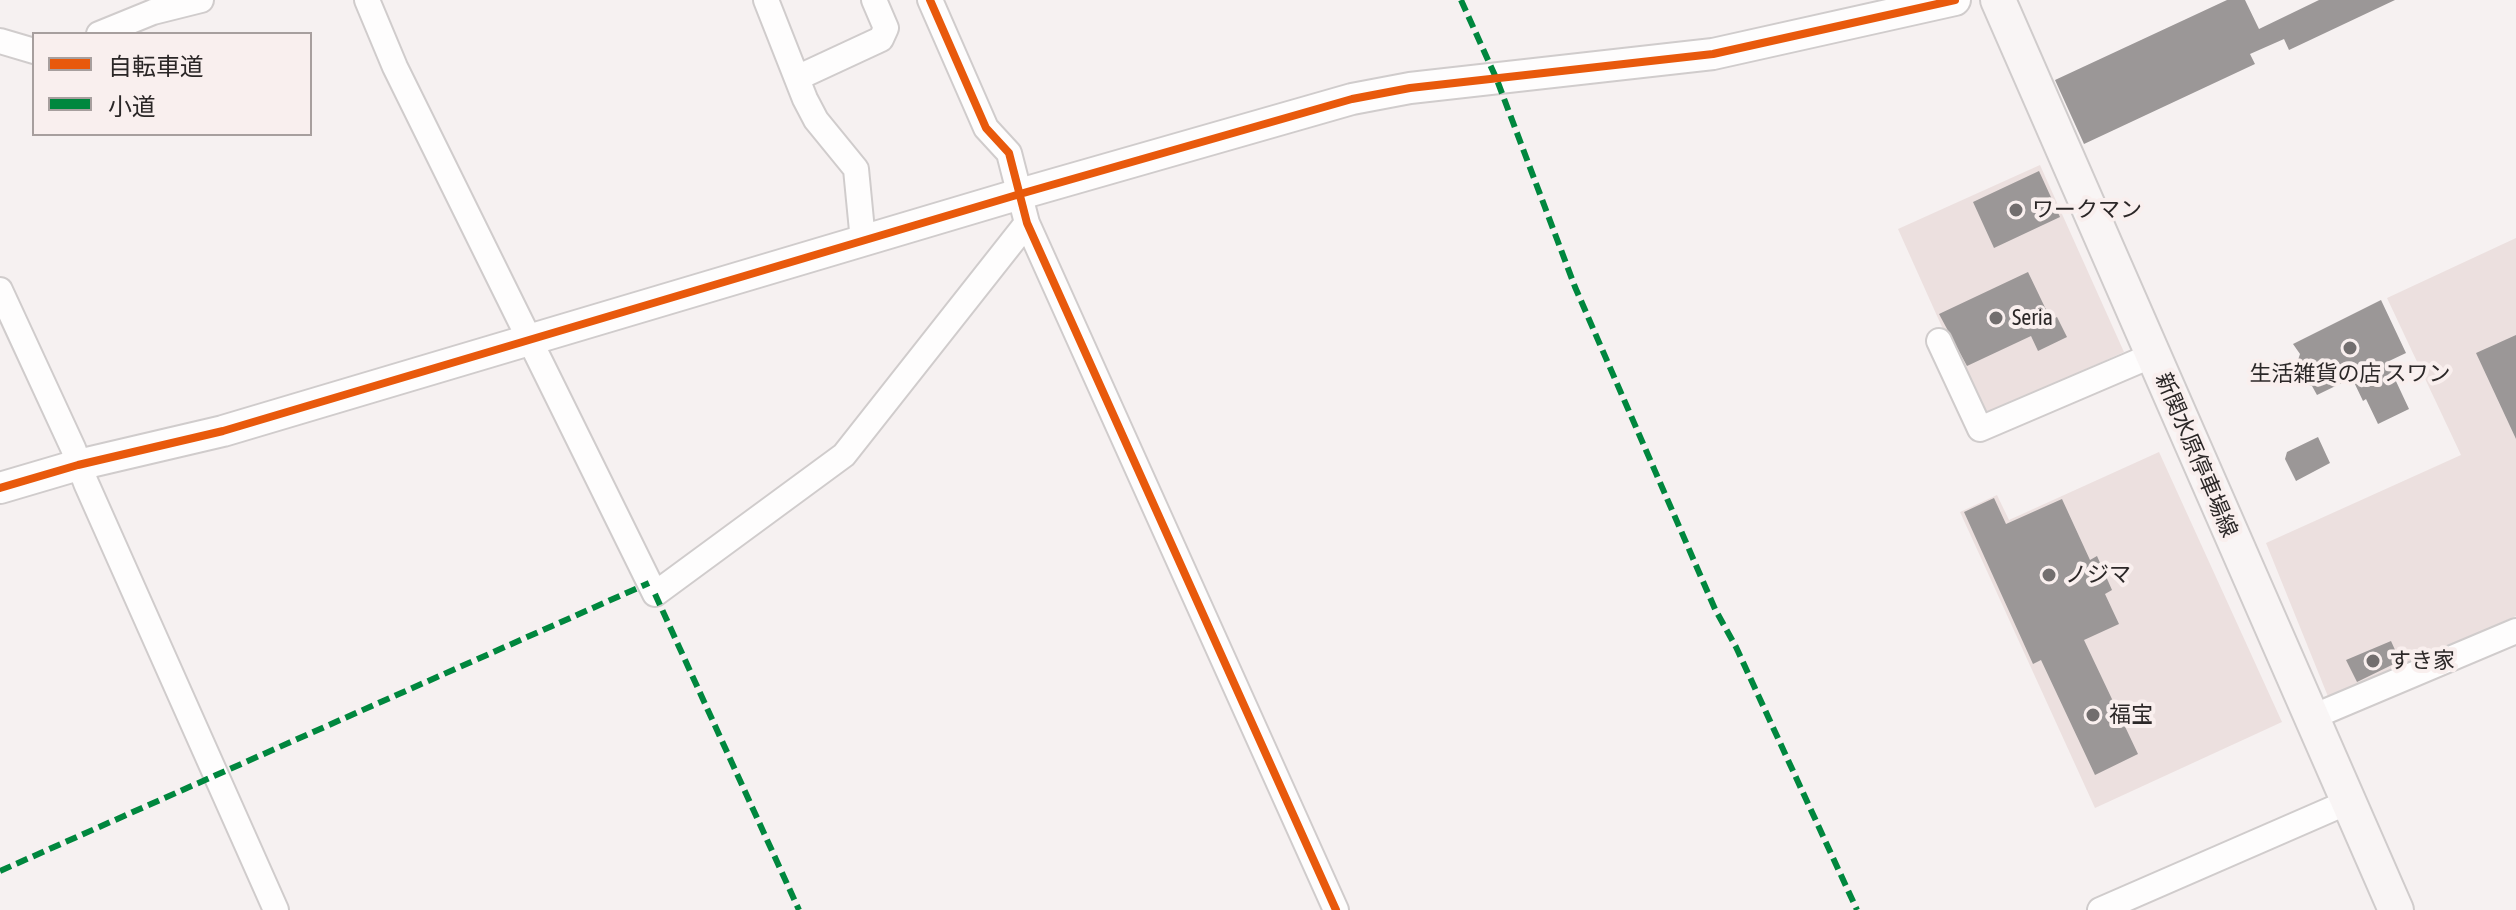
<!DOCTYPE html>
<html>
<head>
<meta charset="utf-8">
<style>
	body { margin:0 }
	#map { position:relative; width:2516px; height:910px; overflow:hidden; background:#f6f1f1; font-family:"Asap Condensed","Noto Sans JP",sans-serif }
	canvas { display:block }
	.legend { position:absolute; left:32px; top:32px; width:280px; height:104px; box-sizing:border-box; background:#f9efee; border:2px solid #a79f9e; margin:0; padding:10px 14px; list-style:none; font-size:24px; color:#2b2727 }
	.legend li { display:flex; align-items:center; gap:16px; height:40px }
	.legend b { width:40px; border:2px solid #a79f9e }
</style>
</head>
<body>
<div id="map">
<canvas width="2516" height="910"></canvas>
<ul class="legend">
<li><b style="height:10px;background:#e8590c"></b>自転車道</li>
<li><b style="height:10px;background:#00873e"></b>小道</li>
</ul>
</div>
<script>
const g = document.querySelector('canvas').getContext('2d');
g.lineJoin = 'round';
function paint(path, color) {
  g.fillStyle = color;
  g.fill(path, 'evenodd');
}
function stroke(path, color, width, dash) {
  g.strokeStyle = color;
  g.lineWidth = width;
  g.lineCap = dash ? 'butt' : 'round';
  g.setLineDash(dash || []);
  g.stroke(path);
}
function drawText(font, color, halo, rows, align = 'center') {
  g.font = font + ' "Asap Condensed","Noto Sans JP",sans-serif';
  g.lineWidth = 8;
  g.setLineDash([]);
  g.textBaseline = 'middle';
  g.strokeStyle = halo;
  g.fillStyle = color;
  for (const [text, x, y, turn = 0] of rows) {
    g.save();
    g.translate(x, y);
    g.rotate((+turn || 0) * Math.PI / 180);
    g.textAlign = isNaN(turn) ? turn : align;
    if (halo) g.strokeText(text, 0, 0);
    g.fillText(text, 0, 0);
    g.restore();
  }
}
paint(new Path2D(`
	M2040,165l84,187 -142,64 -84,-187z
	M2516,238v378l-187,83 -63,-156 195,-88 -74,-157z
	M2159,452l123,270 -187,86 -135,-296 37,-17 12,25z`), '#ece0df');
paint(new Path2D(`
	M2227,0h18l14,29 60,-29h76l-106,50 -5,-11 -34,15 5,10 -171,80 -29,-64z
	M2039,171l21,46 -66,31 -21,-46z
	M2028,272l23,48 6,-3 10,20 -29,14 -7,-15 -64,30 -28,-52z
	M2381,300l25,53 -19,9 22,47 -31,15 -12,-25 -3,2 -11,-23 -35,17 -5,-9 -7,-2 -8,-21 3,-9 -7,-10z
	M2516,335v104l-40,-86z
	M2318,437l12,26 -34,18 -11,-22 2,-7z
	M1994,498l12,26 56,-25 28,61 7,-4 15,34 -7,4 14,30 -35,16 54,114 -43,21 -54,-115 -8,4 -69,-152z
	M2391,641l9,20 -43,21 -11,-22z`), '#9b9797');
const minor = new Path2D(`
	M367,0l28,67 260,527 189,-139 183,-232
	M766,0l39,99 11,21 40,49 7,72
	M930,0l56,128 23,25 18,70 309,687
	M99,34l54,-22 48,-12
	M0,41l34,10
	M797,78l84,-39 5,-11 -12,-28
	M0,290l73,158 13,35 190,427
	M1939,341l41,88 173,-74
	M2310,718l206,-87
	M2100,910l248,-108`);
const tertiary = new Path2D(`
	M0,488l78,-23 145,-34 797,-237 332,-95 58,-11 303,-34 242,-54`);
const secondary = new Path2D(`
	M1998,0l398,910`);
stroke(minor, '#d0cccc', 28);
stroke(tertiary, '#d0cccc', 34);
stroke(secondary, '#d0cccc', 38);
stroke(minor, '#fefdfd', 24);
stroke(tertiary, '#fefdfd', 30);
stroke(secondary, '#f9f5f5', 34);
stroke(new Path2D(`
	M1461,0l36,80 78,207 140,322 21,38 121,263
	M655,594l144,316
	M0,871l649,-288`), '#00873e', 6, [12, 6]);
stroke(new Path2D(`
	M930,0l56,128 23,25 18,70 309,687
	M0,488l78,-23 145,-34 797,-237 332,-95 58,-11 303,-34 242,-54`), '#e8590c', 8);
for (const [x, y, r, color] of [
	[2016,210,8,"#726e6e"],
	[1996,318,8,"#726e6e"],
	[2350,348,8,"#726e6e"],
	[2049,575,8,"#726e6e"],
	[2373,661,8,"#726e6e"],
	[2093,715,8,"#726e6e"]
]) {
  const dot = new Path2D();
  dot.arc(x, y, r, 0, 2 * Math.PI);
  g.fillStyle = color;
  g.fill(dot);
  stroke(dot, '#f9efee', 3);
}
drawText('22px', '#2b2727', '#f9efee', [
	["ワークマン",2032,210],
	["Seria",2012,318],
	["生活雑貨の店 スワン",2350,374,"center"],
	["ノジマ",2065,575],
	["すき家",2389,661],
	["福宝",2109,715]
], 'left');
drawText('22px', '#2b2727', '#f9efee', [
	["新関水原停車場線",2196,455,67]
]);
</script>
</body>
</html>
